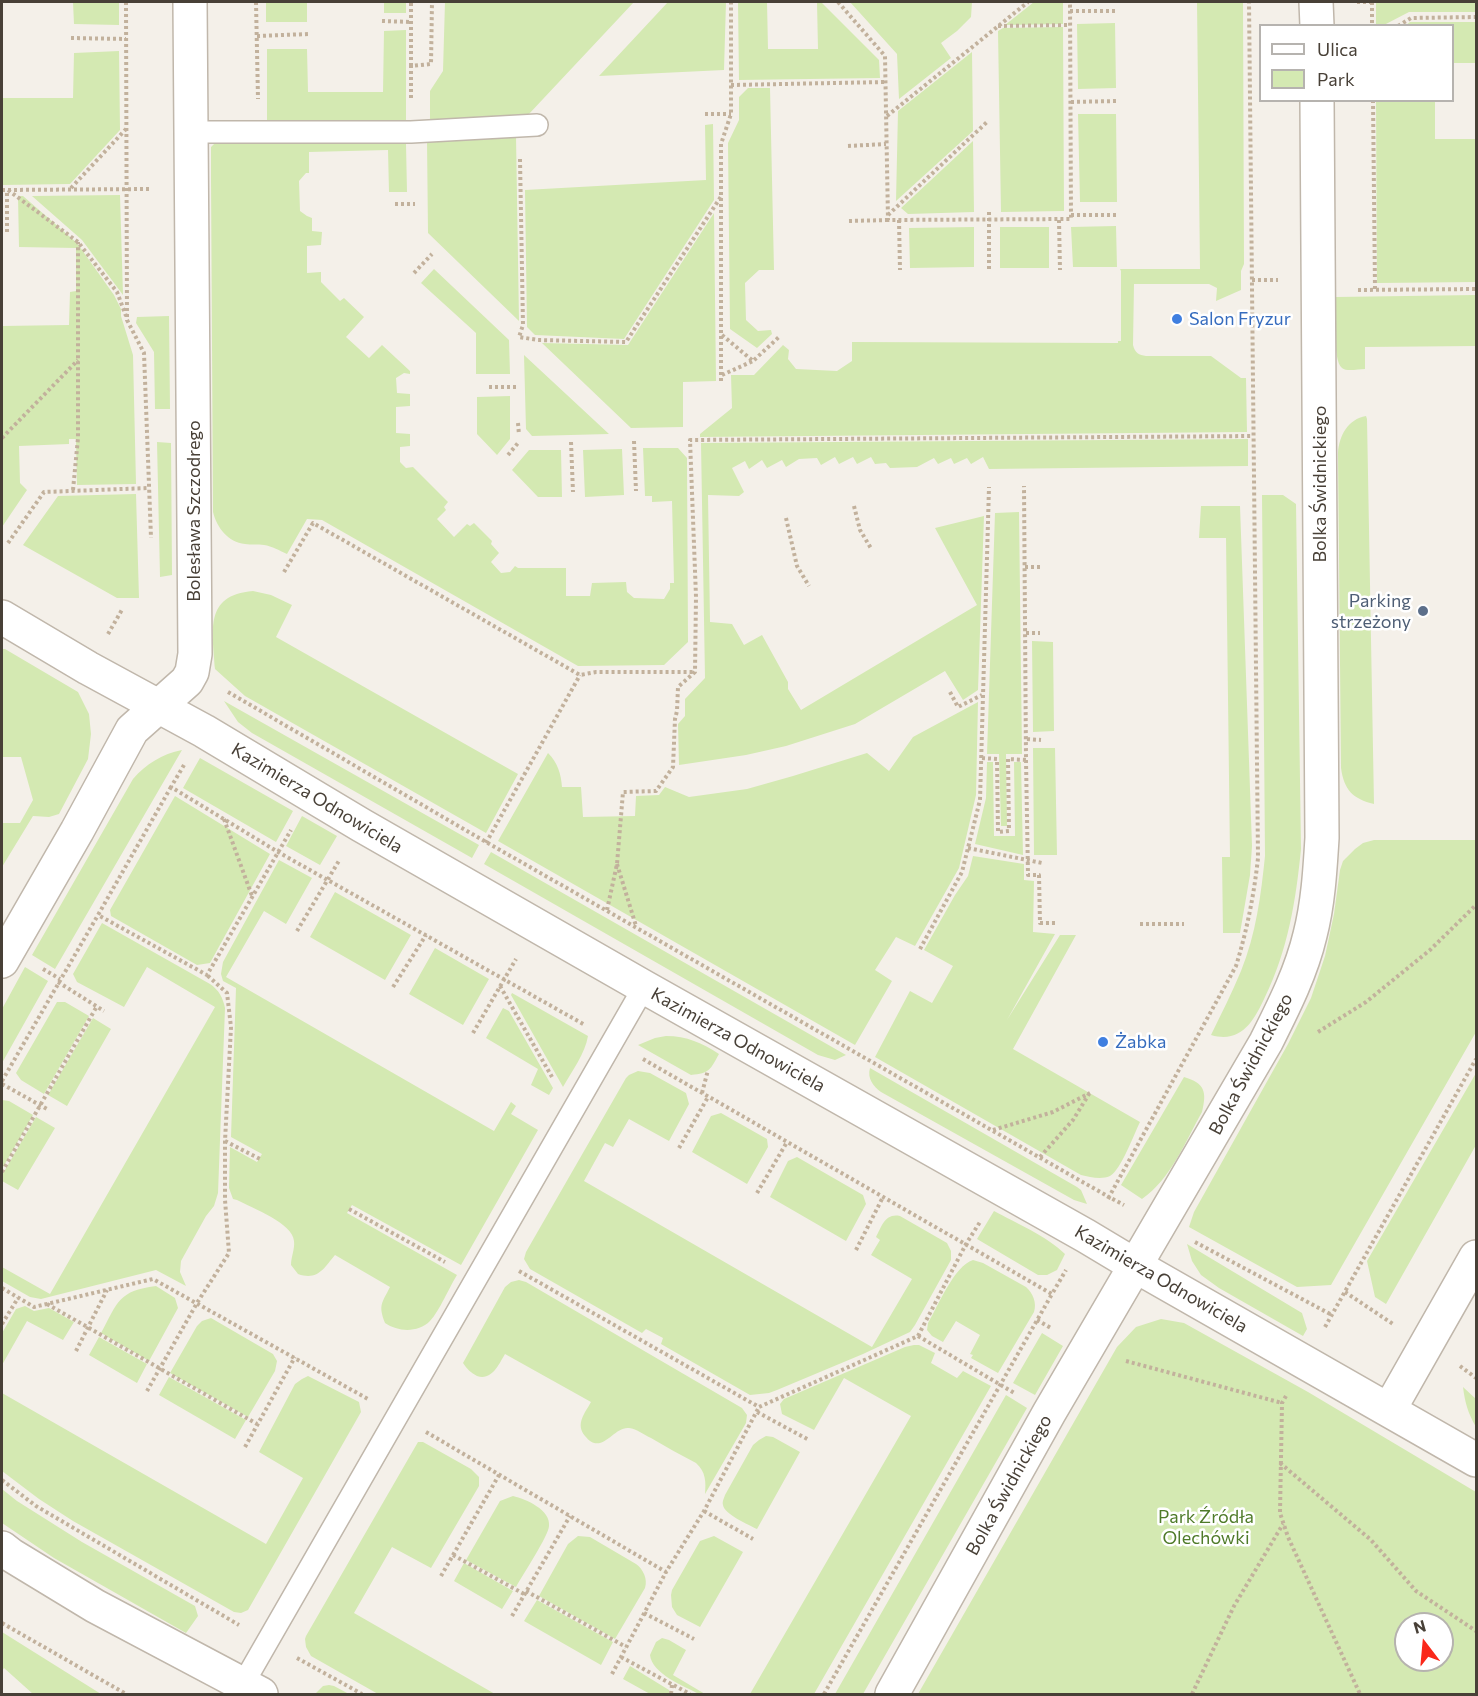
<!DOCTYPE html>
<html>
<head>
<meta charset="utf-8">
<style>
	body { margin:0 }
	#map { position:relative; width:1478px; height:1696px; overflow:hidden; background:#f4f0e9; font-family:Commissioner,sans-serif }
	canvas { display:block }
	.frame { position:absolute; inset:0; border:3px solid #484037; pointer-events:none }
	.legend { position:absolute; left:1259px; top:24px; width:195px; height:78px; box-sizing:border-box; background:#fff; border:2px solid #b6b3af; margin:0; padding:8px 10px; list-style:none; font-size:18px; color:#484037 }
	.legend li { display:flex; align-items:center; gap:12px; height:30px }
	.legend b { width:30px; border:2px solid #b6b3af }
	.north { position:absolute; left:1394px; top:1612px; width:60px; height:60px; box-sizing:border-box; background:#fff; border:2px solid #b6b3af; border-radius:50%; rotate:344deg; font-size:16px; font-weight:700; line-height:24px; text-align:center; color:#484037 }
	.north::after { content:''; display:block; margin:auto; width:21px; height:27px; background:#fa281a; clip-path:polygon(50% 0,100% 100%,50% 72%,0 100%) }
</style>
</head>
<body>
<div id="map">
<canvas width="1478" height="1696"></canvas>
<div class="frame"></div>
<ul class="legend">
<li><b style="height:8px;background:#fff"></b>Ulica</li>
<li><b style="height:16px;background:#d4e9b2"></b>Park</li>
</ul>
<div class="north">N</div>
</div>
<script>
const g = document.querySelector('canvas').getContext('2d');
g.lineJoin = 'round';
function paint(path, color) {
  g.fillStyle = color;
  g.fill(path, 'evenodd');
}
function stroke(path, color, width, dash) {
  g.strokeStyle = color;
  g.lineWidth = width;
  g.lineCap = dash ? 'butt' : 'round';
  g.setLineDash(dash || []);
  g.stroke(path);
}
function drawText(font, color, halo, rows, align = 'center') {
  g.font = font + ' Commissioner,sans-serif';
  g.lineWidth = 5;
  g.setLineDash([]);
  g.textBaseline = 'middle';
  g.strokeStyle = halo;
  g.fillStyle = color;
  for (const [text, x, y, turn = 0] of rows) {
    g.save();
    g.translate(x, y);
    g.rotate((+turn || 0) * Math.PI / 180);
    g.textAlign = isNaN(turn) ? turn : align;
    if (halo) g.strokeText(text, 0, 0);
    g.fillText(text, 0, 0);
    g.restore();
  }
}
paint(new Path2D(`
	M73,2h46v23l-45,-1z
	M266,2h41v20h-41z
	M384,2h22v11h-22z
	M445,2h189l-106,113 -98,5v-29l13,-20z
	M668,2h58l-2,68 -125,6z
	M738,2h29l1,47h50l-1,-47h4l58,58 1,18 -141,2z
	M850,2h122l-1,15 -14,14 -16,12 10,15 -52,41 -2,-45z
	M1034,2h29v22l-58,1z
	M1197,2h46l1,262 -3,7v19l-25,11 1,-13 -8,-4h-75l-1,61c2,8 6,10 13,11h65l30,22h5l1,54 -547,5v-3l32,-26 -1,-33h23l29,-30 6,5 -1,9 8,10 41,2 15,-10v-19l266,1v-2h3v-70l-1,-2h80z
	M1376,2h100v10h-67l-25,13h-8z
	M1410,22h66v41h-23l-1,-37 -46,-1z
	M1115,23l1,65 -38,1 -1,-65z
	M1063,27l1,184 -63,1 -3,-181 5,-3z
	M406,30v90l-139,1v-72h40l1,43h75l1,-61z
	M119,51l1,79 -50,54 -68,1v-87h71l1,-45z
	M972,52l1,79 -77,70 2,-90z
	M748,88h22l4,182h-15l-14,13 1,37 12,11 13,-1 1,4 -15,14 -27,-19 -2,-186 11,-23v-23z
	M1376,101h59v38h41v143l-99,1z
	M1078,114h38l1,88h-37z
	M713,124l1,76 -90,139 -89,-4 -8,-8 -2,-137 181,-10 -1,-55z
	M516,136l3,185 -91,-88 -1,-92z
	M973,141l1,71 -66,2 -7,-6z
	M216,142h186l4,2 1,48h-18l-1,-42 -79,2v21h-3l-7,8 1,30 7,5 5,2v13l10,1 -1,13 -14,1v27l14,-1v10l19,19 4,-3 20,19 -18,20 23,21 13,-13 28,26v3l-6,-1 -8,5 1,15 13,1v12l-14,1v26l14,1v12l-10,1v15l6,6 7,-1 35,35 -4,5 2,3 -9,9 17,18 13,-13 3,2 4,-3 18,18 -1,3 8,9 -8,9 10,11 9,-1 5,-6 3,2h48v28h24l2,-13 34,-1 1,10 7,6 30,1 6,-10v-6h4l-2,-82 -20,1v-6h-7l-2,-48h35l9,10 1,184 -24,23 -86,1 -256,-146 -15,-1 -20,35c-7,-3 -15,-8 -23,-9 -6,-1 -13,0 -19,-1 -17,-2 -28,-16 -32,-32l-2,-333v-32z
	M120,195l3,100 -41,-55 -50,-44z
	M18,196h5l54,47 37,52 7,14v7l12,39 3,129 -59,1 -1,-46h-7v5l-50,2 1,37 7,7 -25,37v-201l67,-1 1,-33 6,-1v-43l-57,-1z
	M714,213l2,168 -33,1v45l-52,1 -89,-85 86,2z
	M1116,226l1,41h-44l-2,-40z
	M974,227v40l-64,1 -1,-40z
	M1000,227h49v41h-49z
	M434,269l75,71 1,34h-34v-41l-55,-50z
	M1476,295v51l-111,1v22c-7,0 -18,3 -23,-1 -10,-8 -6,-58 -6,-71z
	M169,316l1,93h-15l-1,-57 -18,-29 1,-6z
	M524,355l85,79 -77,2 -6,-7z
	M510,396v43l-13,16 -20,-21v-37z
	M1366,416l1,3 7,385c-21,-5 -30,-14 -33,-36l-3,-315c1,-17 10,-34 28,-37z
	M1248,439v27l-259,3 -6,-12 -12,7 -4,-6 -13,6 -3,-6 -13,6 -4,-6 -17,9 -27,1 -4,-5 -11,1 -4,-7 -14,7 -4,-7 -14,7 -4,-7 -14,8 -4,-7 -18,1 -13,8 -4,-7 -15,8 -5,-8 -13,9 -4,-8 -13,7 12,24 -5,4 -31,-1 2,127 22,2 12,21 18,-10 26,47v7l13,21 176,-105 -42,-77 49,-12 -6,174 -15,10 -18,-29 -90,53 -69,22 -40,9 -67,10 -1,-41 7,-8v-17l20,-21 -4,-235z
	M157,442l14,1 1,132 -12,2z
	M622,449l2,46 -39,2 -2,-47z
	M529,450h32l1,47h-24l-26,-27z
	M136,494l3,104h-22l-94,-53 35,-49z
	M1262,495h21l13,9 5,345c-5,51 -13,101 -36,148 -11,24 -24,47 -54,38 10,-21 21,-42 30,-64 15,-37 20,-76 24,-115z
	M1201,506h39l12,340 -2,29 -10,58h-17l-1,-76h8l-4,-319h-27z
	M1019,512l3,242h-16l1,72h-6l-2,-72h-12l8,-241z
	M253,591l18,4 21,10 -16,32 242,137 -32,59 -241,-137 -30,-27c-2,-37 -12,-74 38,-78z
	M1032,641l21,1 1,89 -21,1z
	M2,649h3l73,43 11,22 2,20 -3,25 -29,55 -10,3 -16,-1 -31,51v-44h18l13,-23 -12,-43h-19z
	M224,701l255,144 -7,13 -220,-125 -14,-11z
	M978,702l-2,93 -17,73 -44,78 -19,-9 -21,33 17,11 -37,64 -357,-204 50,-88c10,10 13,21 14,34h19l2,30 52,-1 1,-20 23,-1 6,-8 24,10 58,-8 46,-13 74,-23 22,18 24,-34z
	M1033,748h22l2,107h-23z
	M182,750l-127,219 -23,-14 101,-176c13,-15 29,-25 49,-29z
	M200,758l93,53 -17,31 -93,-54z
	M987,762h6l1,74h21l-1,-74h7l2,93 -48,-11 11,-46z
	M175,796l95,58 -60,109 -13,2 -86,-49 -1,-6z
	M302,816l35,20 -17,29 -34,-19z
	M1374,840h102v192l-145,253 -34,2 -108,-60 5,-15 94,-168 23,-46 14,-42 9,-42 6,-44 3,-9 12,-12 8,-6z
	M491,852l355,203 -11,5 -17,-5 -334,-191z
	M973,856l51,8v16l10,1 -1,51 22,2 -48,86 53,-85h16l-63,114 127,73c-6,12 -19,48 -30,54 -9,4 -20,1 -29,-1l-206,-118 35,-66 22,12 21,-37 -29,-16 31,-55 13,-19z
	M279,860l33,18 -26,46 -22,-13 -38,66 268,154 17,-29 5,4 -5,8 27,16 -77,135 -109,-60 -5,8 110,62c-7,11 -18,37 -27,46 -12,12 -32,11 -45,2 -7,-18 -3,-20 5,-36l-55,-32c-11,13 -17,26 -37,19l-7,-9c0,-8 4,-16 3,-24 -1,-18 -42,-33 -57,-41l-4,-1 -4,-11 1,-41 27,15 5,-8 -31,-17 5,-149 -13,-7 -2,-7 2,-12z
	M335,892l76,43 -26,45 -75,-43z
	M102,923l108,61c9,6 13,14 15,24l-7,185 -4,13 -8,10 -25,45 -1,11 6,14 -30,-16 -115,29 -11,-2 -28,-16v-14l48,27 165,-287 -68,-40 -23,40 -47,-25 -4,-8z
	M435,948l54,31 -26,46 -54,-31z
	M25,967l23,14 -46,82v-54z
	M512,993l76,43c-3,18 -16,35 -25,51l-52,-92z
	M57,1002h8l24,14 -45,78 -23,-14 -5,-7z
	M503,1008l6,3 44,77 -4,7 -18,-10 7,-16 -52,-31z
	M93,1018l18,11 -44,77 -19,-11z
	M666,1036c21,0 36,7 53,18 -9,16 -9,19 -28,21l-53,-30 17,-7z
	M870,1068l207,119 4,3 6,14 -13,-4 -193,-108c-8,-6 -14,-14 -11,-24z
	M638,1071l12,2 36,20 3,11 -20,37 -40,-22 -16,28 -8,-4 -21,38 288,166 40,-68 -41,-24 9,-15 -4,-3c6,-11 9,-24 24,-21l47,27 4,8v9l-36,65 -5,7 -47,22 -86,36 -8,3 -19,2 -89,-51 2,-6 -17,-9 -4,4 -112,-64 -6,-10 2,-7 100,-174 3,-3z
	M1476,1073v72l-90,159 -11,-7 -8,-36z
	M1184,1077c21,6 23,15 18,35 -17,30 -31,67 -60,87l-21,-14z
	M2,1100l7,1 24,14 -31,54z
	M721,1113l46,26 1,8 -21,37 -55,-32 19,-36z
	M36,1117l19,11 -37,62 -16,-9v-6z
	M797,1157l66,38 3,9 -20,37 -76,-44 18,-36z
	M994,1211c22,12 53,25 71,43l-8,16 -10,5h-9l-61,-36z
	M1187,1244l115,69 5,16 -4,7 -84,-48 -18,-13 -9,-14z
	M973,1260l10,3 43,24c7,6 11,16 8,25l-36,61 -27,-15 2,-3 -3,-1 10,-19 -24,-14 -13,21 -11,-6 -5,-6 1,-7c10,-17 26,-57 45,-63z
	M519,1280l7,2 216,126 5,7 -1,8 -41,71c1,-12 1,-22 -9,-31 -15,-8 -30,-16 -45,-25 -7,-3 -14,-9 -22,-10 -16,-2 -27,29 -44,8 -10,-12 0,-23 6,-34l-86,-48c-6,10 -13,27 -28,22 -6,-3 -10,-7 -14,-13l42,-76 6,-5z
	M156,1286l19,12 3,10 -29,53 -48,-28c17,-31 17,-42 55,-47z
	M25,1306l9,5 15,-3 25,14 -11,18 -36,-19 -25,44v-32l14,-24z
	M211,1318l62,36 4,7 -2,10 -27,46 -78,-44 27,-47 5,-5z
	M1161,1319l23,4 124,69 168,100v202h-558l199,-347 19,-20zM1406,1624h36v36h-36z
	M1042,1333l21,13 -28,49 -22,-12z
	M99,1337l48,27 -10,19 -48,-28z
	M914,1345h5l16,8 -4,10 26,15 6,-7 28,15 -177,308h-64l161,-278 -67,-38 -30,52 -32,-16 -2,-10 4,-5 121,-52z
	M308,1376l51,26 2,10 -113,198 -7,3 -7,-1 -161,-91 -34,-22 -37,-28v-78l264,151 37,-66 -44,-26 36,-68 7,-5z
	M169,1377l77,43 -11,19 -76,-44z
	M1463,1387l13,12v28c-8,-14 -11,-24 -13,-40z
	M1006,1395l21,13 -164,286h-28z
	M766,1436l7,1 27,15 -43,77c-8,-4 -33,-15 -34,-24 -1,-3 1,-7 2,-10l28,-50 6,-5z
	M418,1442h5l48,27 8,8v9l-48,82 -39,-21 -38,66 141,81h-117l-67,-38 -5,-9 -1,-8 1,-3z
	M2,1489l15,12 65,41 113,64 3,10 -12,17 -132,-75 -52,-35z
	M513,1496c13,3 38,14 36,30 0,9 -27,50 -33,61l-50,-27 34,-59z
	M578,1536l12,1 46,27c7,5 12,15 9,24l-30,51 -76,-43 29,-52z
	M714,1536l29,16 -43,75 -23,-12 -5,-8 -1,-12 1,-5 28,-49z
	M464,1563l49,28 -11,18 -48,-28z
	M537,1600l76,42 -12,23 -77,-44z
	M2,1632l99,62h-68l-29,-26 -2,3z
	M662,1638l7,2 17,10 -13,25 32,19h-6c-15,-8 -47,-20 -49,-39l6,-13z
	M630,1666l39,24v4h-19l-27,-15z
	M329,1685l5,1 15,8h-34l8,-8z`), '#d4e9b2');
const service = new Path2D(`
	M191,132h220l126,-7
	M243,1684l401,-697`);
const minor = new Path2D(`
	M1316,2l1,24
	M2,617l86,51 116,63 157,94 283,162 442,249 50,30 340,194
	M2,961l75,-130 55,-101 55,-49 5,-9 3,-18 -5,-652
	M1389,1410l87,-153
	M2,1548l9,7 84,51 166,88
	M892,1694l157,-281 217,-371c17,-34 35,-69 44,-107 8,-31 10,-64 12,-97l-5,-738`);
stroke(service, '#c0b7ab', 24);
stroke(minor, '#c0b7ab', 36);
stroke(new Path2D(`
	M126,2l1,318 17,33 7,185
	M256,2l2,97
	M838,2l47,54 3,164 183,-1 -1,-217
	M1357,2h15
	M1372,2v24
	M1070,11h47
	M382,21l29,1
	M998,26l72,-1
	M1398,26l13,-8 65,-1
	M257,36l52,-2
	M71,38l55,1
	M411,66v-64
	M731,85l155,-3
	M411,98v-32l20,-2 1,-62
	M1373,100l2,189
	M1071,102l47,-1
	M705,114h26
	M887,116l141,-114
	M848,146l38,-2
	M520,159l3,166 -4,12 19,3 88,2 96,-147
	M71,188l56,-60
	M2,190l149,-1
	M8,190l70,52 39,50 9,24
	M395,204h20
	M989,212v57
	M888,215l99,-93
	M1071,215h48
	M899,220l1,50
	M1059,220l1,50
	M849,221l39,-1
	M7,232v-41
	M414,273l18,-19
	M1252,280h26
	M1358,290l118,-1
	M722,335l31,26 26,-24
	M722,375l31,-14
	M721,381v-237l10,-30v-112
	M489,387h29
	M518,423l1,12
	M2,438l76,-78
	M634,441l2,50
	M571,442l2,50
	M508,455l10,-12
	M73,490l5,-52v-196
	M854,506l6,24 12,20
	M786,518l11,48 12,20
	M8,543l36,-51 105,-4
	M1025,567h15
	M284,572l29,-49 267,152 16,-3h98
	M1026,633h14
	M108,634l15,-26
	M228,692l258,150 623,355 127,-231c11,-36 18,-71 22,-108l-9,-856
	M950,692l8,15 24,-12
	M1027,739l14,1
	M982,758l15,1 1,73 11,-1 -1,-72 18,1 -2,-274
	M1026,760l2,115h11l1,48h16
	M184,765l-13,22 107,65 307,173
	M171,787l-73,128 109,60 84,-145
	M224,819l28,77
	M486,843l94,-168
	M968,848l74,15
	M617,864l19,62
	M607,910l10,-46 6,-72 33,-1 17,-24 2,-48 2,-8 1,-24 17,-15 1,-75 -6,-157 563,-4
	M1140,924h44
	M297,931l43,-72
	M920,949l42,-77 18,-72 9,-313
	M43,969l17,10
	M58,982l46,29
	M500,986l52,91
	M393,987l33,-52
	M1318,1032l48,-30 64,-52 46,-45
	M473,1033l43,-74
	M643,1059l409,235 14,-24
	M2,1081l96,-166
	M2,1084l45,25
	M702,1093l6,-23
	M993,1130l60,-18 37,-19
	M225,1141l35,18
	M679,1148l29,-51
	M1040,1157l33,-37 16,-26
	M2,1172l95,-166
	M757,1193l30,-51
	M1108,1199l1,-2 15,8
	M349,1209l96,53
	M1195,1242l137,73
	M856,1250l27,-53
	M519,1271l240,136 159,-71 48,-92 14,-22
	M2,1288l32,19 119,-28 215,120
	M1345,1292l48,32
	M47,1304l210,120
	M1037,1320l14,8
	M2,1324l16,-26
	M1325,1327l151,-268
	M918,1336l98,58
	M76,1351l31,-61
	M1126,1361l156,42
	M1460,1366l16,12
	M147,1391l50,-88 32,-50 -4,-53v-59l6,-114 -4,-34 -20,-18
	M1286,1396l-4,7 -2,110 8,24 72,157
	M757,1412l52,28
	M426,1432l240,140 38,-61 55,-104
	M245,1447l50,-90
	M1280,1463l91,77 45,51 60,40
	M2,1480l34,26 203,119
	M704,1511l49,28
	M453,1555l71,39
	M441,1576l58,-101
	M526,1591l100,56
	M644,1613l50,26
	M512,1616l58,-100
	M2,1623l124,71
	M621,1657l69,37
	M297,1658l65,36
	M612,1674l54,-102
	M671,1694l1,-9
	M824,1694l228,-400
	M1192,1694l42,-88 49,-82`), '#c2b19c', 4, [3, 3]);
stroke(service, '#fff', 21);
stroke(minor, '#fff', 33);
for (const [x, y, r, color] of [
	[1177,319,6,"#3f7fe0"],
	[1423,611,6,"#5c6f8a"],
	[1103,1042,6,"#3f7fe0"]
]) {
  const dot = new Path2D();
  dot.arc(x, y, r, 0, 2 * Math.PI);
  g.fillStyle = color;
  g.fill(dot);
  stroke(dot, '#fff', 2);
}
drawText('18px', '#366cbe', '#fff', [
	["Salon Fryzur",1189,319],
	["Żabka",1115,1042]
], 'left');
drawText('18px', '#484037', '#fff', [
	["Bolka Świdnickiego",1320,484,-90],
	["Bolesława Szczodrego",194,511,-90],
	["Kazimierza Odnowiciela",317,798,31],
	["Kazimierza Odnowiciela",738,1040,29],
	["Bolka Świdnickiego",1251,1064,-62],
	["Kazimierza Odnowiciela",1161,1279,30],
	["Bolka Świdnickiego",1009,1485,-61]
]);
drawText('18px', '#4e5e75', '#fff', [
	["Parking",1411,601],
	["strzeżony",1411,622]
], 'right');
drawText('18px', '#4f7b29', '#fff', [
	["Park Źródła",1206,1517],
	["Olechówki",1206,1538]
]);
</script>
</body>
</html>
